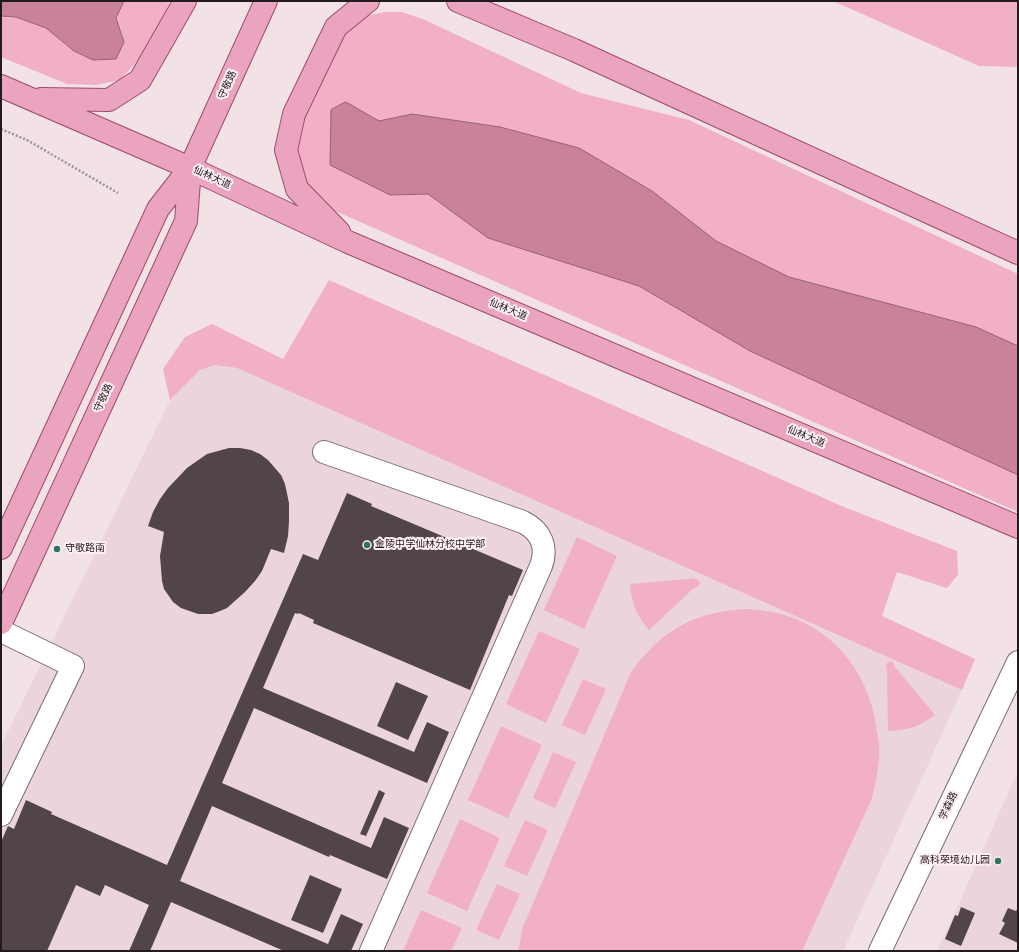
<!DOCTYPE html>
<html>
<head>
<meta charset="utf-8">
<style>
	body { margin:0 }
	#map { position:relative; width:1019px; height:952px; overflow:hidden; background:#f2e2e6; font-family:"Nunito Sans",sans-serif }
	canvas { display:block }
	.frame { position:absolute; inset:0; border:2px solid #211b1d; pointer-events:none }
</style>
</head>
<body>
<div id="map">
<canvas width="1019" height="952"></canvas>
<div class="frame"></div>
</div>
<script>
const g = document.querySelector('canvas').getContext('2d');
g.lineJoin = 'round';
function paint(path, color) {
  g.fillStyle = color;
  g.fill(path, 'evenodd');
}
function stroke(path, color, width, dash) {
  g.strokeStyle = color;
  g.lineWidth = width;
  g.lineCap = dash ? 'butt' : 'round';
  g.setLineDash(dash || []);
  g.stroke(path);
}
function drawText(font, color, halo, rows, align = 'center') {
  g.font = font + ' "Nunito Sans","Noto Sans SC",sans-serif';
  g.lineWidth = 4;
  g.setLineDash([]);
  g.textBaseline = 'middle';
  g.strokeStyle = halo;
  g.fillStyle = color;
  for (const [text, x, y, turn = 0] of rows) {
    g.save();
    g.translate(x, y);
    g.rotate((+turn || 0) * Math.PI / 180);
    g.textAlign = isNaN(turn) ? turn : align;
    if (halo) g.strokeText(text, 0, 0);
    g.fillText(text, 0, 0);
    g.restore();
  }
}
paint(new Path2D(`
	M215,365l22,3 725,322 -119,261h-842v-205l169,-346 30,-30z
	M1018,771v180h-78l-2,-1z`), '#ecd4db');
paint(new Path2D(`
	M1,1h169l-10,23 -17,31 -23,25 -24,5 -29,-1 -66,-27z
	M833,1h185v66l-39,-1z
	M385,12h17l23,8 156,73 108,27 329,154v238l-685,-302 -17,-12 -12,-19 -7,-24v-21l36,-87 15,-20 17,-11z
	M329,280l515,227 113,44 1,24 -11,13 -50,-16 -15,44 93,43 -13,31 -725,-322 -22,-3 -15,5 -30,30 -7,-31 22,-32 27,-13 71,35z
	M577,537l40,19 -33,73 -40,-19z
	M693,578l5,2 2,3 -1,2 -5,3 -45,42c-12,-14 -18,-27 -19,-46l59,-5z
	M749,609c13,1 26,3 39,7 51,17 83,63 89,116 2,8 3,18 2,27 -1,13 -4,26 -7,39l-70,153h-284l5,-24 108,-255c31,-43 65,-61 118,-63z
	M539,631l41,18 -34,74 -40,-19z
	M890,661l3,1 2,5 40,48c-15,11 -28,16 -47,16l-1,-60 -1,-6z
	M583,679l23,10 -21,46 -23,-10z
	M501,726l41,19 -34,73 -40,-18z
	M553,752l23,10 -21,46 -22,-10z
	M460,819l40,19 -33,73 -40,-18z
	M525,820l23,10 -21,46 -23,-10z
	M497,884l23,10 -21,46 -23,-10z
	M421,910l41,18 -11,23h-48z`), '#f1b0c5');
const water = new Path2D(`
	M1,1h123l-8,17 8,24 -8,17 -23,1 -19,-9 -28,-23 -30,-11 -15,-1z
	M346,102l33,19 33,-7 88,13 79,21 73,43 64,50 73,36 187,50 42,19v129l-268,-124 -111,-65 -151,-48 -60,-44 -38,1 -60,-30 1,-55z`);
paint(water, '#ca829a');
stroke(water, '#976374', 1);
paint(new Path2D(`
	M229,448h11l11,2 9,4 8,6 13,15 4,9 4,19v18l-1,15 -4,17 -13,-4 -9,22 -7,10 -10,11 -18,16 -7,3 -8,3h-14l-17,-6 -8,-6 -9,-13 -2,-8 -2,-25 4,-24 -16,-6 5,-14 7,-13 8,-11 19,-20 20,-14z
	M347,493l25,11 -1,2 152,64 -11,26 -3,-1 -39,95 -157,-67 1,-3 -15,-7 -1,1 -3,-1 -32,75 151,64 13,-30 22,10 -22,51 -173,-75 -32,75 149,65 13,-31 25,11 -22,51 -57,-24 -1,2 -117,-51 -32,75 148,63 13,-30 22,10 -12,27h-67l-113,-49 -21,49h-21l20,-46 -44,-20 -5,11 -24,-11 -29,66h-46v-109l7,-16 6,3 12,-29 26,12 -1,2 116,51 136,-311 15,6z
	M396,682l32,14 -20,44 -31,-14z
	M379,790l6,3 -19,43 -6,-2z
	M310,875l32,14 -19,44 -32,-13z
	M961,907l14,6 -14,33 -16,-7 10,-24 3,1z
	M1008,908l8,3 2,-3v35l-19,-9 6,-11 -3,-2z`), '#514549');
const minor = new Path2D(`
	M324,452l199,70c18,9 25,25 18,44l-170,385
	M1,631l72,35 -72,149
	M880,951l138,-289`);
const major = new Path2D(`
	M458,1l116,49 444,203
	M1,86l189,82 158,74 670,285
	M41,99l68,1 31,-20 45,-79
	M339,232l-42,-43 -11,-39 8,-36 42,-87 32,-26
	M1,548l157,-339 32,-41 76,-167
	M1,623l185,-402 4,-53`);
stroke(minor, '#7a6c70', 24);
stroke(major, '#9c4c6a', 24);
stroke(new Path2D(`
	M1,129l26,11 91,53`), '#9f9396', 2.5, [2, 2]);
stroke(minor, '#fff', 22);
stroke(major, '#eba4bf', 22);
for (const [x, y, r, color] of [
	[367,545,4,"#2e7265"],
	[57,549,4,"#2e7265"],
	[998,861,4,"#2e7265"]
]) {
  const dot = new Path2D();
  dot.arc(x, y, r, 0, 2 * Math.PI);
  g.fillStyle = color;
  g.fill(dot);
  stroke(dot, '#ffeff4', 1.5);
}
drawText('10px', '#211b1d', '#ffeff4', [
	["守敬路",228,85,-66],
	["仙林大道",212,178,25],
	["仙林大道",508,310,23],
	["守敬路",104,398,-65],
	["仙林大道",806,437,23],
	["学森路",949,806,-65]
]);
drawText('10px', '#211b1d', '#ffeff4', [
	["金陵中学仙林分校中学部",375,545],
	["守敬路南",65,549],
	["高科荣境幼儿园",990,861,"right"]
], 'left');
</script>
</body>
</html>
